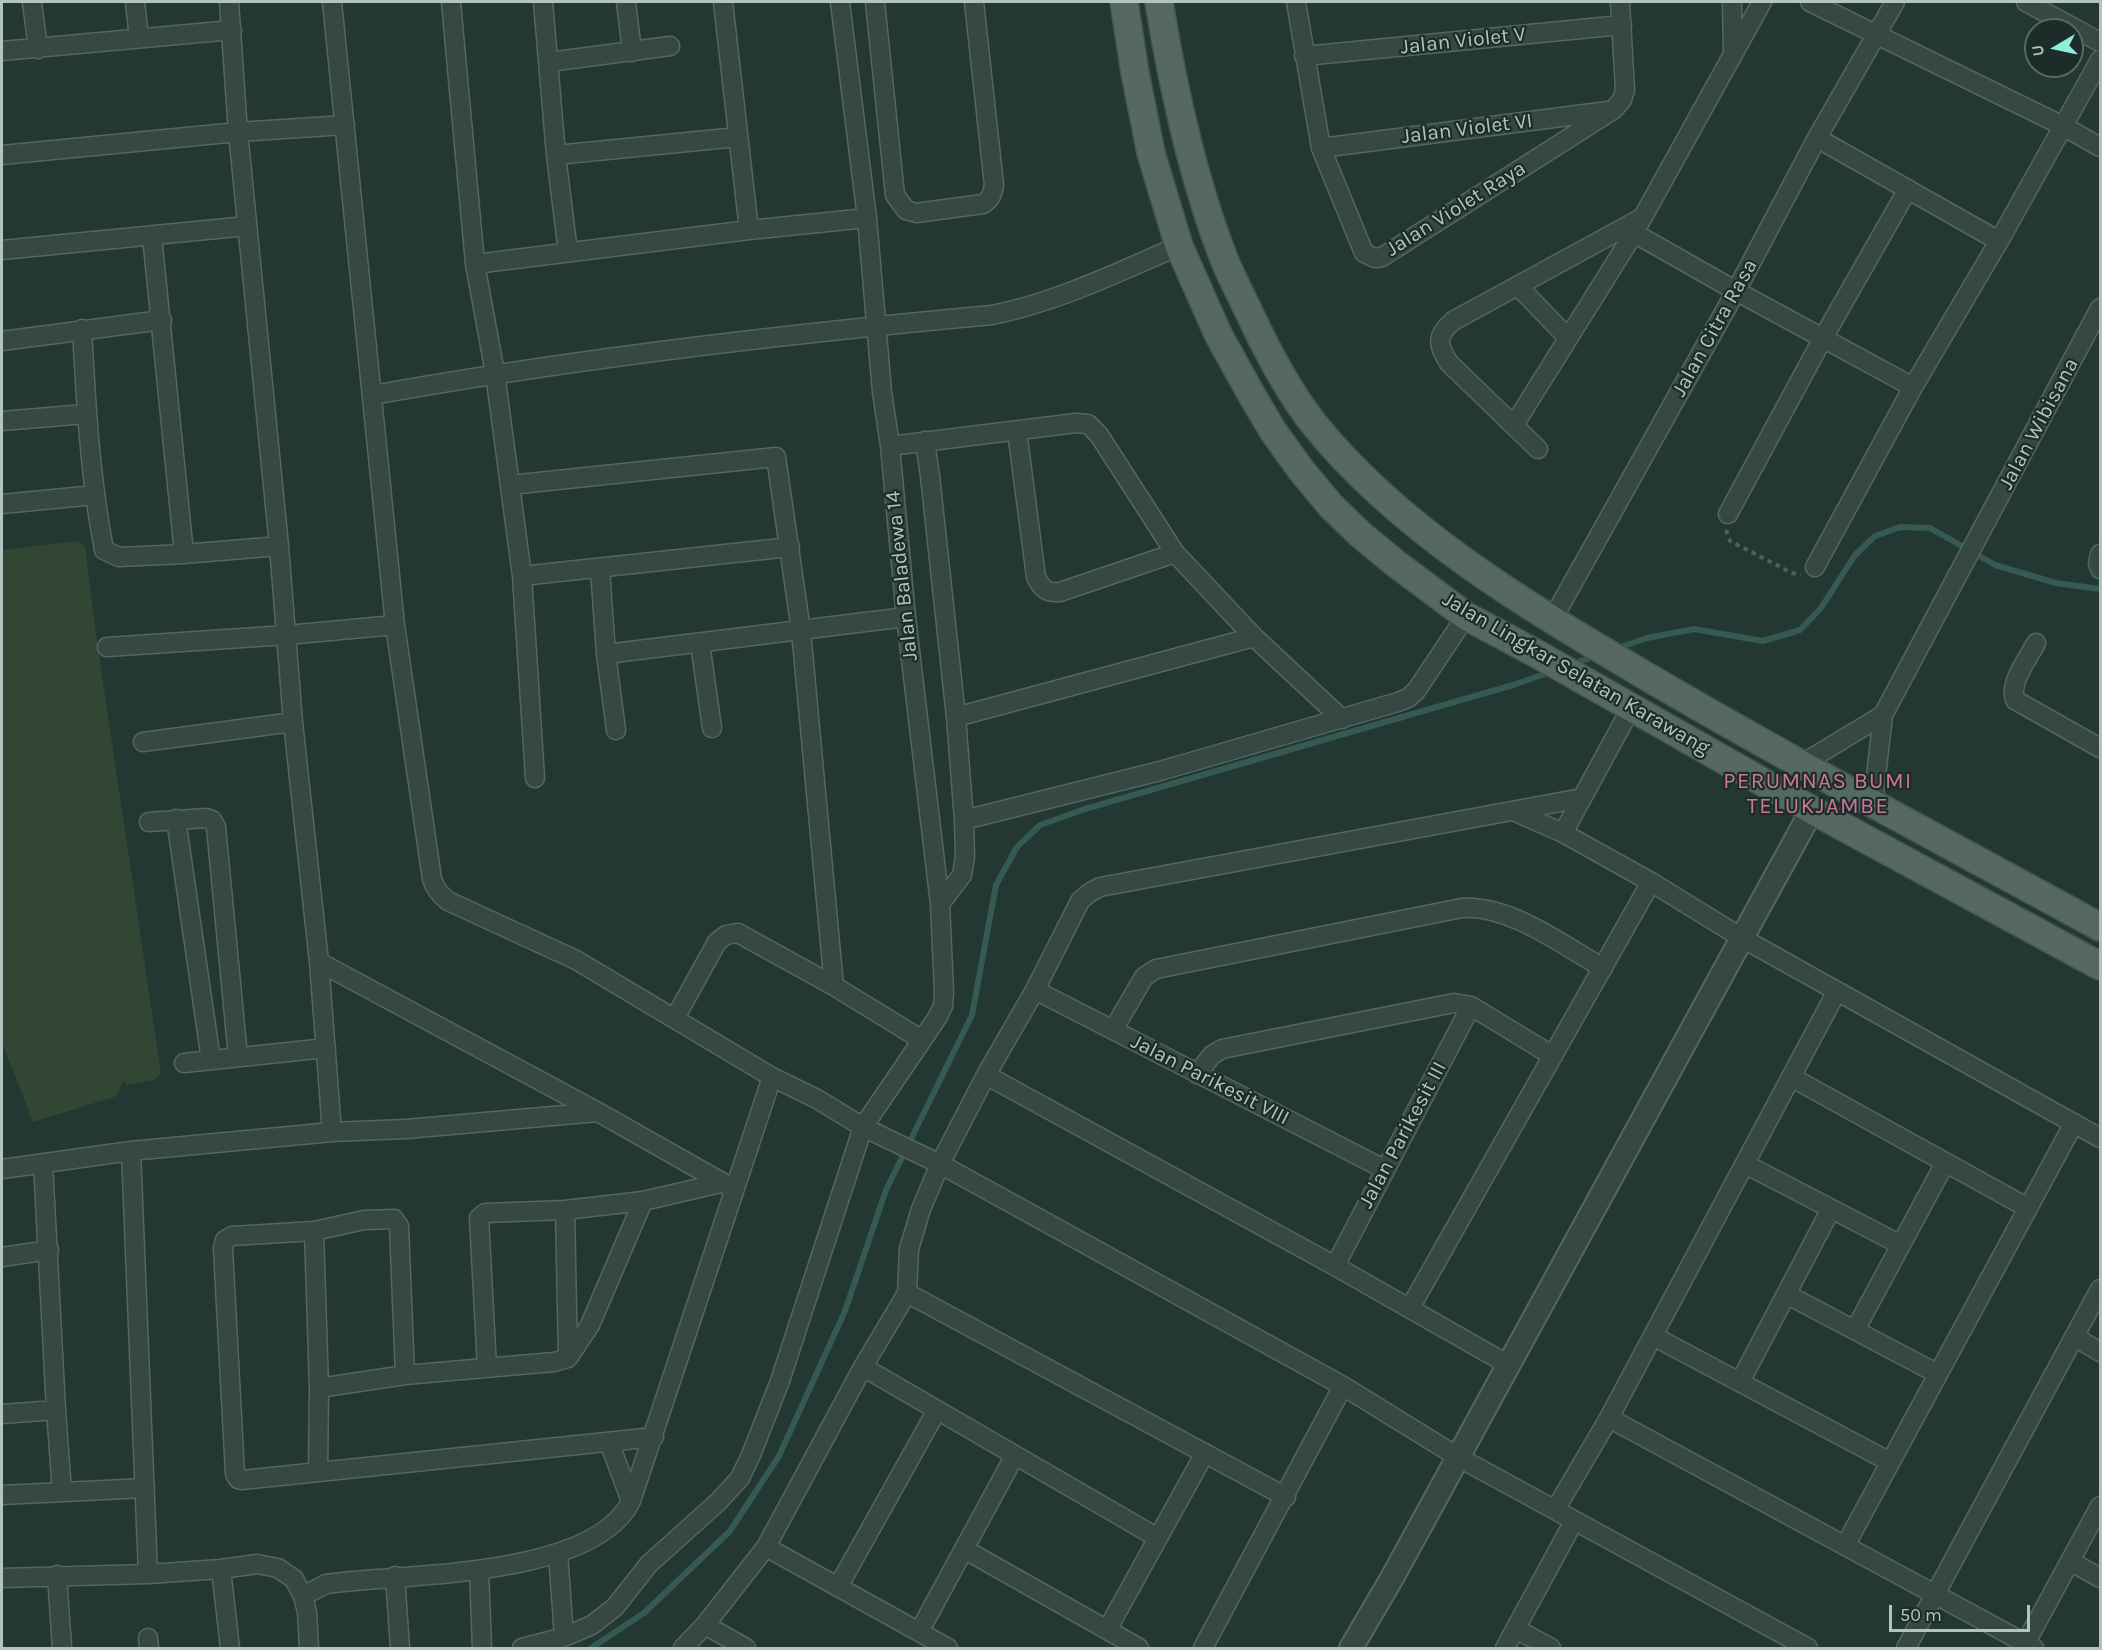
<!DOCTYPE html>
<html>
<head>
<meta charset="utf-8">
<style>
	body { margin:0 }
	#map { position:relative; width:2102px; height:1650px; overflow:hidden; background:#233733; font-family:Karla,sans-serif }
	canvas { display:block }
	.frame { position:absolute; inset:0; border:3px solid #b1c4c0; pointer-events:none }
	.north { position:absolute; left:2024px; top:18px; width:60px; height:60px; box-sizing:border-box; background:#1c2d29; border:2px solid #586965; border-radius:50%; rotate:261deg; font-size:16px; font-weight:700; line-height:24px; text-align:center; color:#b1c4c0 }
	.north::after { content:''; display:block; margin:auto; width:21px; height:27px; background:#8cefdb; clip-path:polygon(50% 0,100% 100%,50% 72%,0 100%) }
	.scale { position:absolute; left:1889px; top:1605px; width:141px; height:27px; box-sizing:border-box; border:3px solid #b1c4c0; border-top:0; padding-left:8px; font-size:18px; line-height:21px; white-space:nowrap; color:#b1c4c0; -webkit-text-stroke:4px #1c2d29; paint-order:stroke }
</style>
</head>
<body>
<div id="map">
<canvas width="2102" height="1650"></canvas>
<div class="frame"></div>
<div class="north">U</div>
<div class="scale">50 m</div>
</div>
<script>
const g = document.querySelector('canvas').getContext('2d');
g.lineJoin = 'round';
function paint(path, color) {
  g.fillStyle = color;
  g.fill(path, 'evenodd');
}
function stroke(path, color, width, dash) {
  g.strokeStyle = color;
  g.lineWidth = width;
  g.lineCap = dash ? 'butt' : 'round';
  g.setLineDash(dash || []);
  g.stroke(path);
}
function drawText(font, color, halo, rows, align = 'center') {
  g.font = font + ' Karla,sans-serif';
  g.lineWidth = 4.5;
  g.setLineDash([]);
  g.textBaseline = 'middle';
  g.strokeStyle = halo;
  g.fillStyle = color;
  for (const [text, x, y, turn = 0] of rows) {
    g.save();
    g.translate(x, y);
    g.rotate((+turn || 0) * Math.PI / 180);
    g.textAlign = isNaN(turn) ? turn : align;
    if (halo) g.strokeText(text, 0, 0);
    g.fillText(text, 0, 0);
    g.restore();
  }
}
paint(new Path2D(`
	M77,541l8,5 12,96 64,431 -7,7 -27,5 -4,-4 -6,15 -84,26 -31,-79v-493z`), '#324634');
stroke(new Path2D(`
	M1615,649l32,-11 47,-9 69,12 37,-11 21,-22 34,-53 20,-19 25,-9 30,1 65,37 61,18 44,6
	M1572,664l25,-8
	M591,1648l53,-35 86,-82 49,-75 66,-145 41,-121 86,-175 24,-130 21,-38 23,-22 45,-16 428,-124 38,-13`), '#355a52', 6);
const minor = new Path2D(`
	M32,2l6,47
	M135,2l4,36
	M229,2l9,130 41,414 14,176 26,240 13,170
	M332,2l63,623 37,254c3,10 8,15 16,22l128,59 196,117 45,22 46,28 77,37 403,222 115,71 350,191
	M451,2l24,262 20,109 27,203 13,202
	M543,2l13,153 12,97
	M626,2l6,50
	M723,2l26,228
	M875,2l20,193 11,15 10,3 67,-9c8,-5 9,-9 11,-19l-20,-183
	M1296,2l25,146 43,105 11,5 7,-1 231,-147 9,-10 3,-10 -5,-88
	M1732,2l1,52
	M1810,2l253,124 37,21
	M2026,2l74,40
	M2,51l230,-21
	M1304,56l318,-31
	M549,62l121,-16
	M1817,138l182,103
	M1321,148l287,-37
	M2,155l236,-23 107,-7
	M556,155l182,-18
	M1634,233l102,58 177,96
	M152,236l32,318
	M2,250l245,-24
	M475,264l274,-34 118,-12
	M1518,286l49,51
	M82,329c4,74 8,148 22,221l15,7 65,-3 95,-8
	M2,341l160,-21
	M373,395c205,-37 412,-61 619,-80 66,-13 126,-43 187,-69
	M2,421l84,-7
	M1514,425l120,-192 128,-231
	M1017,431l19,146c6,12 10,16 24,15l115,-39
	M925,441l5,35 26,241 8,103 1,37 -3,18 -22,29
	M890,446l186,-23 12,1 11,11 76,118 79,84 88,82
	M1538,449l-89,-86c-12,-19 -13,-27 4,-42l187,-102
	M510,485l266,-28 25,174 33,355
	M2,504l93,-9
	M1728,514l95,-176 85,-149
	M2100,554l-2,9 2,6
	M1815,567l98,-180 86,-146 101,-181
	M600,569l6,85 10,76
	M522,576l268,-29
	M1552,620l184,-329 81,-153 78,-136
	M700,643l12,85
	M2036,643c-8,16 -27,39 -21,57l85,48
	M107,647l180,-12 108,-10
	M606,654l300,-37
	M956,717l298,-80
	M143,742l150,-20
	M1802,764l81,-49
	M1873,803l10,-88 217,-407
	M1513,811l50,22 88,49 91,56 358,200
	M176,819l35,241
	M964,820l196,-49 238,-69 10,-4 8,-7 50,-75
	M149,822l57,-4 6,2 4,7 22,230
	M1563,833l68,-125
	M319,962l279,150 136,77
	M1035,990l349,179
	M675,1018l42,-76 9,-7 12,-2 96,53 88,54
	M1113,1030l31,-53 12,-8 306,-61c48,-3 99,36 141,60
	M184,1063l142,-15
	M1197,1074l15,-19 10,-6 232,-46 17,3 82,50
	M986,1075l349,191 172,98
	M1791,1077l237,131
	M131,1151l17,423
	M43,1163l13,247 6,82
	M1745,1164l156,81
	M2,1169l129,-18 201,-19 74,-3 192,-17
	M565,1210l3,148
	M314,1231l50,-11 30,-1 5,7 6,149
	M2,1257l47,-7
	M1335,1266l136,-260
	M907,1293l379,204
	M1786,1294l152,80
	M1410,1308l241,-426
	M1855,1330l90,-167
	M1653,1336l237,126
	M2075,1337l25,15
	M487,1367l-8,-149 6,-5 80,-3 78,-9 78,-18
	M863,1367l295,171
	M1740,1382l91,-173
	M319,1388l86,-13 149,-13 14,-4 22,-33 53,-124
	M2,1414l54,-4
	M1609,1418l425,230
	M318,1471l1,-83 -5,-157 -82,5 -7,4 -2,8 12,226 3,5 4,1 412,-43
	M2,1495l143,-7
	M631,1501l141,-424
	M1555,1510l54,-92 228,-427
	M1845,1546l229,-423
	M766,1547l182,101
	M964,1549l175,99
	M558,1553l6,84
	M2070,1561l30,17
	M221,1569l9,79
	M479,1570l3,78
	M57,1575l5,73
	M395,1576l5,72
	M2,1578l146,-4 73,-5 36,-5 21,4 16,11 9,17 4,16 2,36
	M838,1587l99,-177
	M303,1596l23,-12 17,-2c74,-8 252,-7 288,-81l-22,-59
	M705,1625l41,23
	M1516,1629l35,19
	M1107,1630l98,-177
	M919,1632l96,-177
	M148,1638l1,10
	M2025,1644l75,-138
	M522,1648l42,-11 28,-12 23,-18 34,-43 69,-62 22,-24 11,-23 29,-74 83,-254 74,-109 6,-12 1,-14 -4,-88 -34,-287 -16,-171 -8,-54 -15,-174 -27,-216
	M683,1648l22,-23 61,-78 97,-180 44,-74 2,-44 12,-40 19,-45 46,-89 49,-85 45,-89 9,-8 11,-6 482,-89
	M1203,1648l140,-262
	M1505,1648l69,-127
	M1906,1648l194,-359`);
const tertiary = new Path2D(`
	M1351,1648l41,-70 420,-768`);
const primary = new Path2D(`
	M1124,2l11,71 16,80 28,93 39,88 32,58 23,39 28,39 30,36 29,28 35,29 71,53 73,39 273,155 288,156
	M1159,2c14,86 33,175 65,257 7,17 16,34 24,51 18,39 39,80 66,114 84,105 213,182 327,249 151,89 306,170 459,254`);
stroke(minor, '#546662', 21);
stroke(tertiary, '#546662', 26);
stroke(primary, '#435450', 30);
stroke(new Path2D(`
	M1726,530l4,11 62,32 9,1`), '#4e6154', 4, [4.5, 4.5]);
stroke(minor, '#374844', 18);
stroke(tertiary, '#374844', 22);
stroke(primary, '#556863', 27);
drawText('21px', '#b1c4c0', '#1c2d29', [
	["Jalan Violet V",1463,41,-6],
	["Jalan Violet VI",1467,129,-7],
	["Jalan Violet Raya",1456,209,-32],
	["Jalan Citra Rasa",1715,328,-61],
	["Jalan Wibisana",2039,424,-62],
	["Jalan Baladewa 14",902,576,-96],
	["Jalan Lingkar Selatan Karawang",1576,674,30],
	["Jalan Parikesit VIII",1210,1080,27],
	["Jalan Parikesit III",1403,1135,-62]
]);
g.letterSpacing = '1.5px';
drawText('22px', '#cf7598', '#1c2d29', [
	["PERUMNAS BUMI",1818,782],
	["TELUKJAMBE",1818,807]
]);
g.letterSpacing = '0px';
</script>
</body>
</html>
